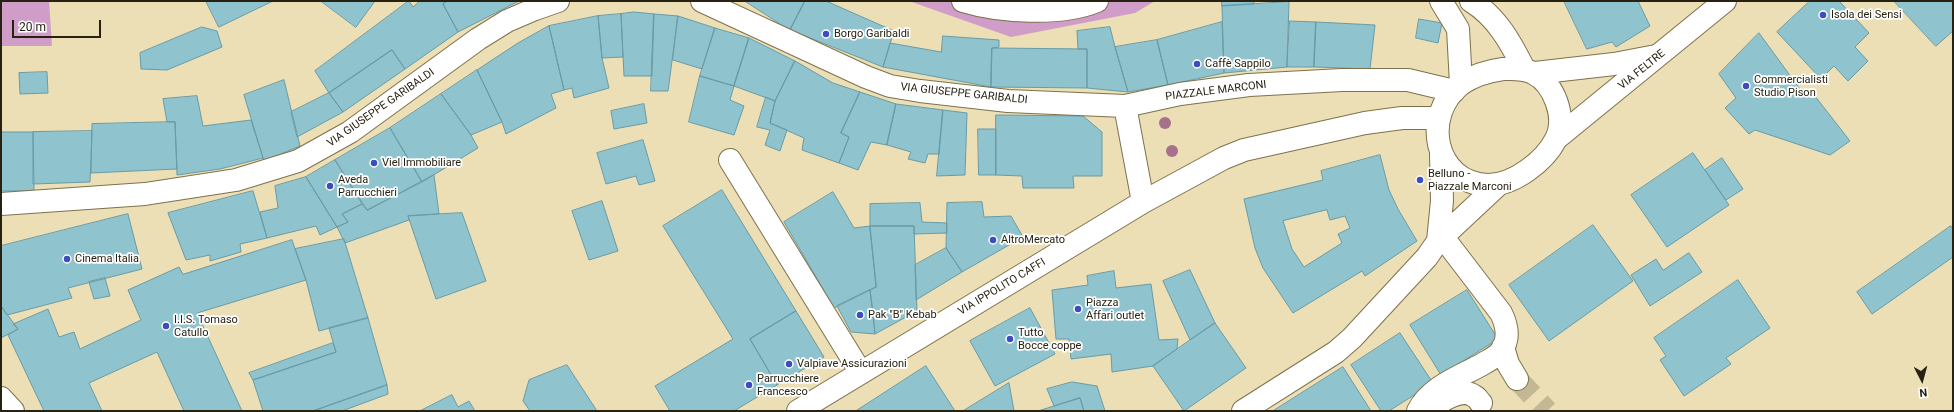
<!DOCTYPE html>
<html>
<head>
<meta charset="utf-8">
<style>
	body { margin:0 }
	#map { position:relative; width:1954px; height:412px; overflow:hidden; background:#ecdeb5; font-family:Roboto,sans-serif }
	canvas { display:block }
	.frame { position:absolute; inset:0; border:2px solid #262111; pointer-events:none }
	.north { position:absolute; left:1902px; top:360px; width:40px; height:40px; -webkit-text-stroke:3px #fff; paint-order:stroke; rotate:174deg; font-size:11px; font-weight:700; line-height:16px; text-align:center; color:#262111 }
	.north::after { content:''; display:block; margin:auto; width:14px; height:18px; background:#262111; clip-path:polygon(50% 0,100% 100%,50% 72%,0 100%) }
	.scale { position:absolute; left:12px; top:20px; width:89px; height:18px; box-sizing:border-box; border:2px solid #262111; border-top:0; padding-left:5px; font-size:12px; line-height:14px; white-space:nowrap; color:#262111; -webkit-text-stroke:3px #fff; paint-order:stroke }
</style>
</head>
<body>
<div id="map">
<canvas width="1954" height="412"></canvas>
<div class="frame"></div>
<div class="north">N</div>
<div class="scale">20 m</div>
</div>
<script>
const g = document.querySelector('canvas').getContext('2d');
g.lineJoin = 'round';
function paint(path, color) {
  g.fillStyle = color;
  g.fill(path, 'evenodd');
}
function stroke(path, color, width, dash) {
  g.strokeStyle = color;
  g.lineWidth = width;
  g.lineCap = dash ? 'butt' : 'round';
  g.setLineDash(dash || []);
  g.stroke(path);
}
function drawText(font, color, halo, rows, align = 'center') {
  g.font = font + ' Roboto,sans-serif';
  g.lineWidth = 3.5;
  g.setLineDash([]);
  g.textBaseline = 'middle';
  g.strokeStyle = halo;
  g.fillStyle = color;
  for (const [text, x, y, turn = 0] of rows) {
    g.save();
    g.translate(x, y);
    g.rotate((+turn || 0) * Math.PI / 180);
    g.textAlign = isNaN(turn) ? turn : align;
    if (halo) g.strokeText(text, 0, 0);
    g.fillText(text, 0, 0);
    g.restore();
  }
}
paint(new Path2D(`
	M1,1h48l3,45h-51z
	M909,1h246l-20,12 -124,24z`), '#d09cc8');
const building = new Path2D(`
	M206,1h67l-54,26z
	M321,1h54l-19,26z
	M409,1l4,6 7,-6h27l-4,3 15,28 -53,37 -13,-19 -63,43 -14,-22z
	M447,1h72l-61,31 -15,-28z
	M745,1h60l-15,29z
	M805,1h21l68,30 -11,36 -93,-37z
	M1222,1h32v3l-32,2z
	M1564,1h74l12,25 -34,21 -4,-5 -25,7z
	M1810,1h29l30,32 -14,14 13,14 -20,20 -14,-15 -13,13 -44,-47z
	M1894,1h59v30l-17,15z
	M1289,2l-2,65 -63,6 -2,-67z
	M634,12l20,2 -2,62h-28l-3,-62z
	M621,14l2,43 -21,1 -4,-42z
	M654,14l24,2 -10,75h-17z
	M598,16l4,42 7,30 -35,10 -2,-10 -8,2 -15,-64z
	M678,16l37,12 -13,41 -29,-9z
	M1419,19l23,4 -4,20 -22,-5z
	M1290,21l26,1 -2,45h-27z
	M1222,22l2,51 -56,12 -11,-45z
	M1316,22l59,3 -5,44 -56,-2z
	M549,26l15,64 -13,4 5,14 -50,26 -4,-12 -25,-52 41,-27z
	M202,27l15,4 5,16 -55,23 -26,-1 -1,-16z
	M1110,27l5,20 13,45 -41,-4v-39h-9l-1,-18z
	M715,28l34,10 -15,48 -34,-10z
	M1759,33l46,63 6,-5 39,50 -20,14 -75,-25 -6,4 -24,-26 11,-10 -17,-24z
	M943,36l56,4v7l-7,1 -1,39 -108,-20 7,-24 51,9z
	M749,38l46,23 -20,40 -41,-15z
	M1157,40l11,45 -40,7 -13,-45z
	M992,48l95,1v39l-96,-1z
	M392,50l13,19 -62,43 -14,-19z
	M795,61l38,22 27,9 -19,41 8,4 -10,26 -37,-13 2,-12 -34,-15 5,-22z
	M477,70l25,52 -31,13 -30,-41z
	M47,72l1,21 -28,1 -1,-21z
	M700,76l34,10 -4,14 14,6 -10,29 -45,-13z
	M284,80l16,66 -36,15 -20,-66z
	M860,92l36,12 -9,41 -16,-3 -13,28 -19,-7 10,-26 -8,-4z
	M329,93l14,19 -46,25 -6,-25z
	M441,94l30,41 7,13 -56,34 -32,-54z
	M197,96l6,30 48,-6 12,38 -43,11 -43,6 -2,-53h-8l-4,-23z
	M766,97l9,4 -5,22 17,7 -7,21 -15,-6 5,-15 -13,-3z
	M644,104l3,19 -33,6 -3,-18z
	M896,104l47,6 -4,44h-11l-3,9 -17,-4 3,-7 -24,-7z
	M943,110l24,3 -2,62 -28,1z
	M996,115l87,1 19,16v44h-29l1,12h-51l-1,-12 -26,-1z
	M175,122l2,47 -86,4 1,-49z
	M390,128l32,54 -55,28 -32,-50z
	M978,129h18v46h-17z
	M92,131l-2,51 -57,2v-52z
	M1,132h32l1,59h-33z
	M643,140l12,41 -16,4 -3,-9 -30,8 -9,-31z
	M1693,153l36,52 -62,42 -36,-52z
	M1380,155l9,35 9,19 19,32 -52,35 -3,-5 -69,42 -30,-45 -8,-20 -11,-49 79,-19 -2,-9zM1327,210l3,10 15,-4 5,12 -12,6 4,9 -38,24 -12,-18 -9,-28z
	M1722,158l21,31 -17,11 -21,-30z
	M335,160l27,44 -20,10 6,8 -11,5 -31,-50z
	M434,175l5,39 -31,2 1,4 -64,23 -8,-16 11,-5 -6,-8 20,-10 5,6z
	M306,177l31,50 -17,8 -4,-9 -49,12 -7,-26 18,-4 -3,-22z
	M722,190l74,121 -46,28 27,46 -43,26h-64l-15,-25 78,-47 -70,-113z
	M253,191l14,47 -27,6 1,8 -31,9v-6l-24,5 -18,-47z
	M833,192l21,36 16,-2 6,61 -42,21 -50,-86z
	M602,201l16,50 -29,9 -17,-49z
	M982,202l2,15 27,-1 12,21 -61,35 -16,-24 1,-45z
	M920,203l2,19 25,1v10l-33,1v-8h-44v-22z
	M462,213l24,68 -50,18 -28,-83z
	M128,214l14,55 -74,19 4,10 -65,17 -6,-9v-60z
	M1593,225l40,56 -84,60 -40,-56z
	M870,226h44l3,85 -44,1 -3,-22 6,-3z
	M1951,226l2,3v28l-81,57 -15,-22z
	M344,239l24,79 -49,13 -13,-51 -11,-31z
	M292,240l14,40 -109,33 45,98h-58l-27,-59 -68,31 13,28h-58l-36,-76 10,-6 -5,-5 35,-15 11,28 15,-5 6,17 61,-29 -13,-30 51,-23 4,7z
	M946,248l16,24 -46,28 -1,-35z
	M1689,253l13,19 -52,34 -19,-31 25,-16 7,11z
	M1190,270l25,53 -25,17 -27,-59z
	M1114,271l2,17 35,-4 8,56 19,-1 -1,10 -24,17 -41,6 -1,-18 -40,5 -2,-20h-13l-4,-49 36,-5 -1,-9z
	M105,278l5,18 -16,3 -5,-17z
	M1738,280l32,48 -44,30 5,6 -47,32 -24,-36 6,-4 -12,-18z
	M870,290l5,44 -24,-2 -14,-26z
	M1467,290l31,49 -57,36 -31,-50z
	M1,306l17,23 -17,9z
	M1030,308l25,46 -60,32 -25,-45z
	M796,311l28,46 -47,28 -27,-46z
	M917,311l-42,23 -2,-22z
	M368,318l19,67 -74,26h-50l-10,-31 83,-28 -7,-24z
	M1215,323l31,45 -62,43 -31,-45z
	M1400,333l33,50 -44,28h-8l-30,-46z
	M333,343l3,9 -83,28 -4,-7z
	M567,365l30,46h-67l-7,-10 6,-21z
	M926,366l29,45h-99z
	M1343,367l28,44h-98z
	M1072,382l25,4 8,25h-21l-4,-13 -26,8 -7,-17z
	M1009,383l5,28h-51z
	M387,385l1,9 -46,17h-29z
	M452,395l6,12 11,-6 6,10h-55z
	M1080,398l4,13h-46l16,-5z`);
paint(building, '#8fc3ce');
stroke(building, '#689ba6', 1);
stroke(new Path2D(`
	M1517,379l30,32`), '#c4b894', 22, [22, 11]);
const minor = new Path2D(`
	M702,1l164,76 24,9 30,5 88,10 117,5 55,-12 69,-9 93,-5h66l46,11
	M963,1c36,11 98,15 134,0
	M1441,1l17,28 3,55
	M1471,1c26,16 40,42 53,68
	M1125,106l18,96
	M730,160l131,213
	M1,204l144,-10 91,-14 62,-19 52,-29 128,-93 29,-18 28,-12 23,-8
	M1503,347l5,17 9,15
	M1,398l12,13
	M1435,410c5,-11 28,-22 39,-14 3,1 5,5 7,7
	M798,411l345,-209 81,-44 20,-8 121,-27 37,-5h37
	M1418,411c12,-24 41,-34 63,-46 6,-4 16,-8 20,-14 9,-12 6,-26 0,-38l-59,-77`);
const major = new Path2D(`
	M1503,69c11,0 21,-1 30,4 21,10 34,45 23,66 -11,22 -42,46 -68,46 -54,-2 -67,-70 -27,-101 13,-9 27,-13 42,-15z
	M1535,73l79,-9 42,-8
	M1557,138l168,-137
	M1438,241l4,-40 -1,-47
	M1243,411l93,-59 16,-14 75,-81 11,-16 61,-57`);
stroke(minor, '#7e724c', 24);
stroke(major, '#7e724c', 24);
stroke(minor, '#fff', 22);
stroke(major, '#fff', 22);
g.fillStyle = '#a8718b';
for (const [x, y] of [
	[1165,123],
	[1172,151]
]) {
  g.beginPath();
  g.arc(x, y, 6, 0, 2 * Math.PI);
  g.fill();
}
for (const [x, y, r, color] of [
	[1823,15,4,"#3d4cbf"],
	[826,34,4,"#3d4cbf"],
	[1197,64,4,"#3d4cbf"],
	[1746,86,4,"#3d4cbf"],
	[374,163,4,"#3d4cbf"],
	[1420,180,4,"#3d4cbf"],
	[330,186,4,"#3d4cbf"],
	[993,240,4,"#3d4cbf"],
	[67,259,4,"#3d4cbf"],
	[1078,309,4,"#3d4cbf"],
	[860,315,4,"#3d4cbf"],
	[166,326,4,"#3d4cbf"],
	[1010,339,4,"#3d4cbf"],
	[789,364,4,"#3d4cbf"],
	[749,385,4,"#3d4cbf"]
]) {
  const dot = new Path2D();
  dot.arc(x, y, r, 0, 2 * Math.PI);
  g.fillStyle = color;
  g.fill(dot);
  stroke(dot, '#fff', 1.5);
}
drawText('11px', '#262111', '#fff', [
	["Isola dei Sensi",1831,15],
	["Borgo Garibaldi",834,34],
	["Caffè Sappilo",1205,64],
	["Commercialisti",1754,80],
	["Studio Pison",1754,93],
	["Viel Immobiliare",382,163],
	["Belluno -",1428,174],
	["Piazzale Marconi",1428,187],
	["Aveda",338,180],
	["Parrucchieri",338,193],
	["AltroMercato",1001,240],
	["Cinema Italia",75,259],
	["Piazza",1086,303],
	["Affari outlet",1086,316],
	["Pak \"B\" Kebab",868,315],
	["I.I.S. Tomaso",174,320],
	["Catullo",174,333],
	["Tutto",1018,333],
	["Bocce coppe",1018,346],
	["Valpiave Assicurazioni",797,364],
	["Parrucchiere",757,379],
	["Francesco",757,392]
], 'left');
drawText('11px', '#262111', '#fff', [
	["VIA FELTRE",1642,70,-39],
	["PIAZZALE MARCONI",1216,91,-7],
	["VIA GIUSEPPE GARIBALDI",964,94,6],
	["VIA GIUSEPPE GARIBALDI",381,108,-35],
	["VIA IPPOLITO CAFFI",1002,287,-31]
]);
</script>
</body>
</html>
